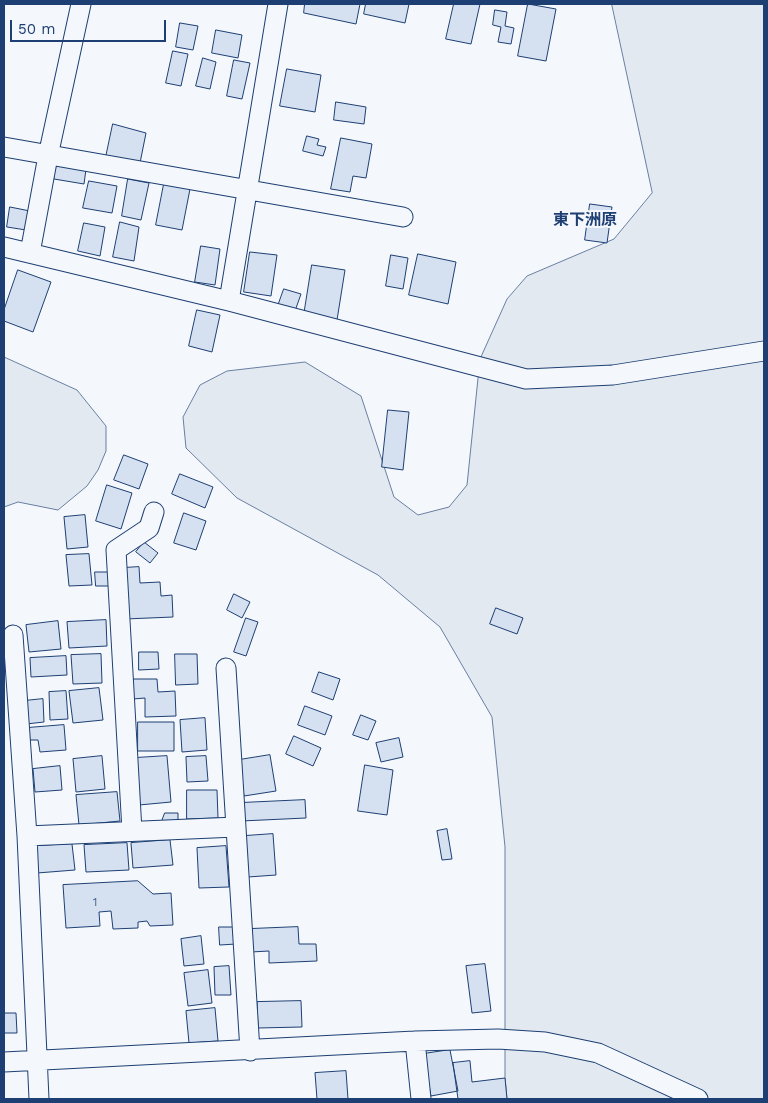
<!DOCTYPE html>
<html>
<head>
<meta charset="utf-8">
<style>
	body { margin:0 }
	#map { position:relative; width:768px; height:1103px; overflow:hidden; background:#f4f7fb; font-family:"Work Sans",sans-serif }
	canvas { display:block }
	.frame { position:absolute; inset:0; border:5px solid #1d3f73; pointer-events:none }
	.scale { position:absolute; left:10px; top:20px; width:156px; height:22px; box-sizing:border-box; border:2px solid #1d3f73; border-top:0; padding-left:6px; font-size:15px; line-height:18px; white-space:nowrap; color:#1d3f73; -webkit-text-stroke:4px #f4f7fb; paint-order:stroke }
</style>
</head>
<body>
<div id="map">
<canvas width="768" height="1103"></canvas>
<div class="frame"></div>
<div class="scale">50 m</div>
</div>
<script>
const g = document.querySelector('canvas').getContext('2d');
g.lineJoin = 'round';
function paint(path, color) {
  g.fillStyle = color;
  g.fill(path, 'evenodd');
}
function stroke(path, color, width, dash) {
  g.strokeStyle = color;
  g.lineWidth = width;
  g.lineCap = dash ? 'butt' : 'round';
  g.setLineDash(dash || []);
  g.stroke(path);
}
function drawText(font, color, halo, rows, align = 'center') {
  g.font = font + ' "Work Sans","Noto Sans JP",sans-serif';
  g.lineWidth = 4;
  g.setLineDash([]);
  g.textBaseline = 'middle';
  g.strokeStyle = halo;
  g.fillStyle = color;
  for (const [text, x, y, turn = 0] of rows) {
    g.save();
    g.translate(x, y);
    g.rotate((+turn || 0) * Math.PI / 180);
    g.textAlign = isNaN(turn) ? turn : align;
    if (halo) g.strokeText(text, 0, 0);
    g.fillText(text, 0, 0);
    g.restore();
  }
}
const green = new Path2D(`
	M612,4h152v1095h-257l-2,-21v-231l-13,-130 -52,-90 -62,-52 -141,-77 -51,-50 -3,-31 17,-32 27,-14 78,-9 56,34 33,101 24,18 31,-8 18,-22 13,-126 27,-60 20,-23 87,-37 38,-46z
	M4,357l73,33 29,36v25l-8,19 -11,16 -29,24 -40,-8 -14,5z`);
paint(green, '#e3e9f0');
stroke(green, '#687fa3', 1);
const building = new Path2D(`
	M305,4h55l-4,20 -52,-11z
	M366,4h43l-4,19 -41,-9z
	M454,4h26l-9,40 -25,-5z
	M528,4l28,5 -10,52 -28,-5z
	M495,10l12,2 -2,14 9,2 -3,16 -13,-2 3,-15 -8,-2z
	M180,23l18,3 -5,24 -17,-3z
	M216,30l26,5 -4,23 -26,-5z
	M173,51l15,3 -7,32 -15,-3z
	M203,58l13,4 -6,27 -14,-3z
	M234,60l16,3 -8,36 -15,-3z
	M287,69l34,6 -6,37 -35,-6z
	M336,102l30,5 -2,17 -30,-4z
	M113,124l33,9 -6,30 -34,-6z
	M307,136l12,3 -2,6 9,2 -3,9 -20,-5z
	M341,138l31,6 -6,34 -13,-2 -3,16 -19,-3z
	M55,165l31,4 -2,15 -30,-5z
	M128,179l21,4 -8,37 -19,-4z
	M89,181l28,5 -5,27 -29,-5z
	M164,184l26,5 -8,41 -26,-5z
	M590,204l22,3 -5,36 -22,-3z
	M10,207l20,4 -4,19 -19,-3z
	M120,222l19,5 -5,34 -21,-4z
	M84,223l21,4 -5,29 -22,-5z
	M201,246l19,3 -5,36 -20,-3z
	M250,252l27,3 -6,41 -27,-4z
	M418,254l38,8 -8,42 -39,-9z
	M391,255l17,3 -5,31 -17,-3z
	M312,265l33,5 -8,50 -33,-5z
	M18,270l33,12 -18,50 -29,-11v-11z
	M284,289l17,5 -6,17 -17,-5z
	M197,310l23,5 -8,37 -23,-6z
	M388,410l21,2 -6,58 -21,-3z
	M124,455l24,9 -9,25 -25,-9z
	M180,474l33,13 -8,21 -33,-14z
	M107,485l25,8 -11,36 -25,-8z
	M184,513l22,8 -10,29 -22,-7z
	M85,515l3,32 -21,2 -3,-32z
	M144,542l14,11 -8,10 -14,-11z
	M89,554l3,31 -23,1 -3,-31z
	M139,567l1,16 20,-1 1,14 11,-1 1,22 -48,2 -2,-51z
	M95,572h14l1,14h-14z
	M234,594l16,8 -8,16 -15,-8z
	M496,608l27,10 -6,16 -27,-10z
	M246,618l12,4 -12,34 -12,-4z
	M106,620l1,26 -38,2 -2,-26z
	M58,621l3,28 -32,3 -3,-27z
	M139,652h19l1,17 -20,1z
	M101,654l1,29 -29,1 -2,-29z
	M175,654h22l1,30 -22,1z
	M66,656l1,19 -36,2 -1,-19z
	M319,672l21,7 -7,21 -21,-8z
	M133,679h24l1,13 17,-1 1,25 -31,1v-19l-12,1z
	M99,688l4,32 -30,3 -4,-32z
	M66,691l2,28 -18,1 -1,-28z
	M43,699l1,23 -18,2 -2,-23z
	M305,706l27,10 -7,19 -27,-10z
	M361,715l15,6 -8,19 -15,-5z
	M205,718l2,32 -25,2 -2,-32z
	M138,722h36v29h-36z
	M64,725l2,25 -26,2 -2,-12h-10l-1,-12z
	M294,736l27,12 -8,18 -27,-12z
	M399,738l4,19 -22,5 -5,-19z
	M270,755l6,36 -32,5 -5,-36z
	M102,756l3,33 -29,3 -3,-33z
	M167,756l4,46 -32,3 -4,-47z
	M206,756l2,25 -21,1 -1,-25z
	M365,765l28,5 -6,45 -29,-4z
	M60,766l2,24 -27,2 -2,-23z
	M187,790h30l1,28 -31,1z
	M117,792l3,29 -41,4 -3,-30z
	M305,800l1,18 -65,3 -1,-18z
	M165,813h13v8h-16z
	M447,829l5,30 -10,1 -5,-29z
	M273,834l3,41 -28,2 -3,-41z
	M170,840l3,25 -40,3 -2,-25z
	M127,843l2,27 -43,2 -2,-27z
	M72,844l3,26 -38,3 -2,-27z
	M226,846l3,41 -30,1 -2,-40z
	M138,881l15,13 18,-1 2,32 -23,1 -3,-5 -9,1v6l-25,1 -2,-18 -12,1 1,14 -34,2 -3,-43z
	M219,927h16l1,17 -16,1z
	M298,927l1,17h17l1,17 -48,2v-12l-18,1 -1,-23z
	M201,936l3,28 -20,2 -3,-27z
	M485,964l6,47 -19,2 -6,-47z
	M229,966l2,29h-16l-1,-28z
	M208,970l4,33 -24,3 -4,-33z
	M301,1001l1,26 -44,1 -1,-26z
	M215,1008l3,33 -29,2 -3,-32z
	M4,1013h12l1,20h-13z
	M450,1050l8,41 -27,5 -8,-42z
	M470,1061l2,21 33,-4 2,21h-49l-5,-36z
	M346,1071l2,28h-31l-2,-26z`);
paint(building, '#d5e0f0');
stroke(building, '#1d3f73', 1);
const street = new Path2D(`
	M4,147l399,70
	M4,247l225,54 297,78 87,-4 151,-24
	M30,253l18,-97 33,-152
	M229,301l49,-297
	M13,635l14,201 12,263
	M226,668l24,383
	M132,831l-16,-281 33,-22 5,-16
	M27,836l209,-9
	M415,1041l6,58
	M4,1062l411,-21 83,-2 47,3 53,11 100,46`);
stroke(street, '#1d3f73', 21);
stroke(street, '#f4f7fb', 19);
drawText('12px', '#4b6792', null, [
	["1",95,902]
]);
drawText('bold 16px', '#1d3f73', '#f4f7fb', [
	["東下洲原",585,220]
]);
</script>
</body>
</html>
